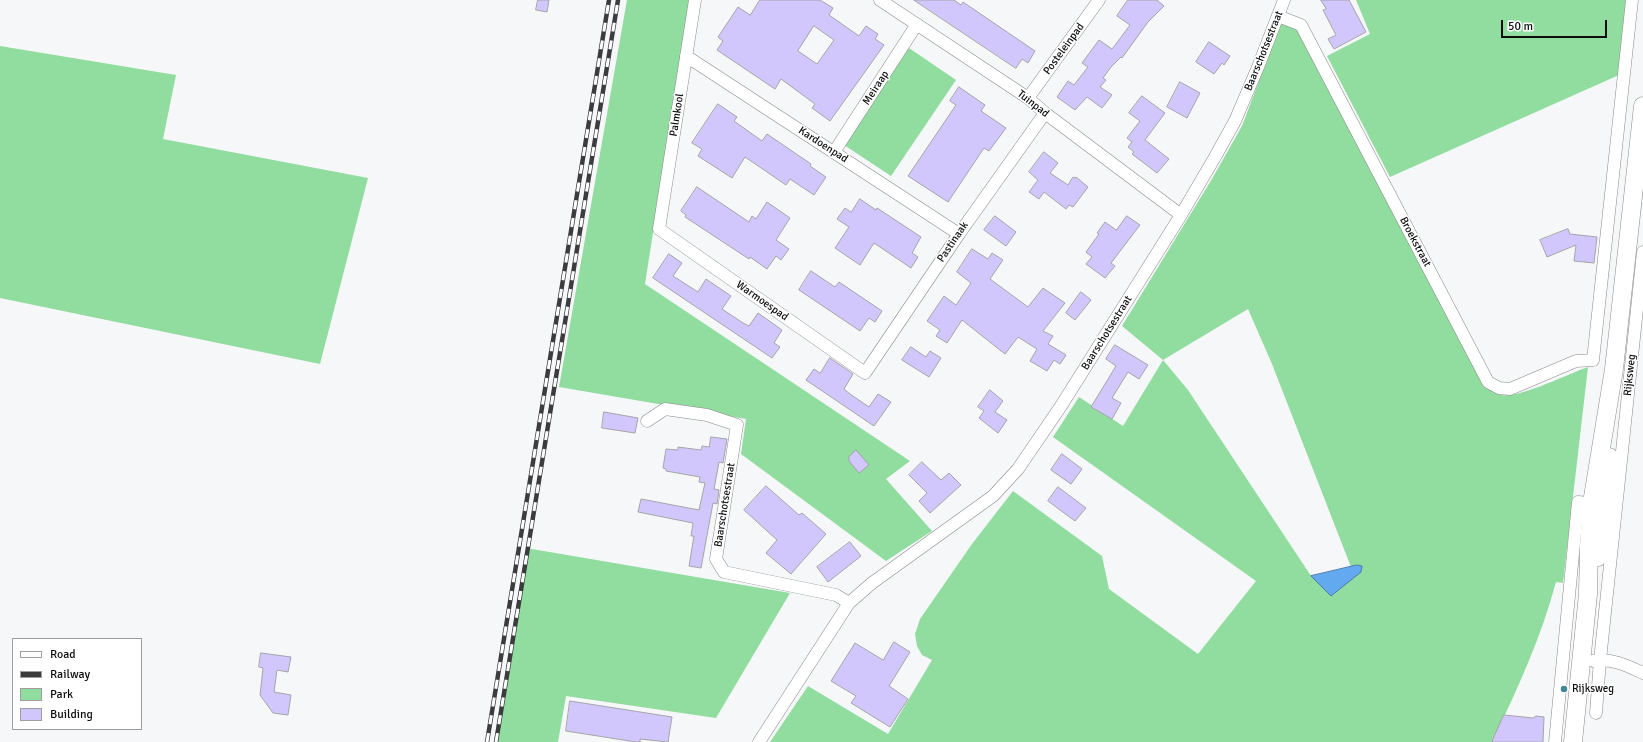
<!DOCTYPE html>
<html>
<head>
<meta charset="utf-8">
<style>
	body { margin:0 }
	#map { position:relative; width:1643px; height:742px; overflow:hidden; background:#f6f7f9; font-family:Signika,sans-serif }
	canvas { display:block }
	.legend { position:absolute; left:12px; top:638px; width:130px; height:92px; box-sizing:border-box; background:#fff; border:1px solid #9e9e9f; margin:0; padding:5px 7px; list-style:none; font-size:12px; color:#0d0d0e }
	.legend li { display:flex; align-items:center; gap:8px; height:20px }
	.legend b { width:20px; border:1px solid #9e9e9f }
	.scale { position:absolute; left:1501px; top:20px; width:106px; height:18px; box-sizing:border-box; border:2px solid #0d0d0e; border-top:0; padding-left:5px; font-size:12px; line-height:14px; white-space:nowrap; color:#0d0d0e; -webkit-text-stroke:3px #fff; paint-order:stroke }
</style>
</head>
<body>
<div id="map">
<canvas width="1643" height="742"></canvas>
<ul class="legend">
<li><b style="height:5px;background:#fff"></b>Road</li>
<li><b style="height:5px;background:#3c3c3e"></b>Railway</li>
<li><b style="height:11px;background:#91dc9f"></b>Park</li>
<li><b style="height:11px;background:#d1c7fd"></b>Building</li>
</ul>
<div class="scale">50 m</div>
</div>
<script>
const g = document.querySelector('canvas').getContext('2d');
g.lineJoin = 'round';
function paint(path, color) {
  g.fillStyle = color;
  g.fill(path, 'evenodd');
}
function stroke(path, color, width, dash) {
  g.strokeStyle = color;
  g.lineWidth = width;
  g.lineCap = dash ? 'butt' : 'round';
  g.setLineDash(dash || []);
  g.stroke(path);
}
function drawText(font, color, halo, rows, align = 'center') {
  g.font = font + ' Signika,sans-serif';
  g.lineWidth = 3;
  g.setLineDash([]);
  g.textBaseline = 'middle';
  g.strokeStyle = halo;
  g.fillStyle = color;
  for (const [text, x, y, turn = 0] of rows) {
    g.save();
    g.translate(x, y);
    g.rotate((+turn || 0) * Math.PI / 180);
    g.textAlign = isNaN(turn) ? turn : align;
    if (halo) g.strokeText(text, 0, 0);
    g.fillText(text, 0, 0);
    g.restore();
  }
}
paint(new Path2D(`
	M627,0h62l-44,284 265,177 -24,18 46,52 -46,30 -145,-107 5,-35 -187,-32z
	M1356,0h271l-8,75 -229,102 -63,-121 43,-22z
	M1281,23l18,6 186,357c5,4 10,8 17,9 18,3 66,-21 86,-28l-25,216 -7,-1c-15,56 -39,108 -64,160h-722l38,-56 80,48 44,-74 -10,-5 -5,-9 -2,-12 5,-15 52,-75 41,-53 89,65 7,33 89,65 58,-73 -203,-144 26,-40 44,29 40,-66 -41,-34 90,-147 30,-53zM1248,309l24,55 79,203 6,-2 -19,25 -7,6 -20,-20 -123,-186 -25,-30z
	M0,46l176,29 -13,64 205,39 -48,186 -320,-66z
	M909,48l47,32 -65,96 -47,-31z
	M526,548l264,45 -74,125 -150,-22 -8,46h-64z`), '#91dc9f');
const water = new Path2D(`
	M1357,565l5,1 -1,6 -30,24 -20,-20z`);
paint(water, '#63a9ef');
stroke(water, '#497aac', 1);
const building = new Path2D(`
	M538,0h11l-2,12 -11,-2z
	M760,0h60l13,8 -4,7 30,21 7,-10 12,8 -3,5 9,6 -54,76 -18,-13 3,-4 -34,-25 -6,10 -58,-39 6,-9 -5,-4 20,-30 12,8zM814,26l20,14 -17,24 -19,-13z
	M914,0h40l7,5 2,-3 72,49 -7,12 -6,-4 -6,9z
	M1128,0h29l7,6 -16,16 -26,36 -1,-1 -10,10 -8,11 3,2 -6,7 12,8 -10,13 -15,-11 -12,13 -18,-13 11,-16 6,4 14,-18 -6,-4 17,-23 13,9 4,-5 14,-19 -13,-9z
	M1321,0h28l17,32 -32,17 -6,-10 8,-4 -13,-25 3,-1z
	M1209,42l21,14 -6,9 -2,-2 -8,11 -18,-12z
	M1180,82l20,11 -13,25 -20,-11z
	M959,87l26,18 -4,6 25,17 -17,23 -5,-3 -36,54 -40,-26 48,-71 -6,-4z
	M1142,96l23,17 -20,27 24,19 -12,14 -25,-19 2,-2 -6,-5 4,-5 -5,-4 13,-17 -11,-8z
	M718,104l19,13 -3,4 28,20 5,-7 44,30 -1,2 16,11 -12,18 -24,-16 -4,6 -41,-28 -13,21 -34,-22 4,-7 -10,-6z
	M1044,152l14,11 -8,10 18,12 5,-8 2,1 1,-1 12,10 -15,20 -4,-2 -3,4 -22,-17 -5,7 -10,-7 9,-12 -9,-8z
	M697,187l52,35 3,-6 4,3 11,-17 23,16 -14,22 13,9 -8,11 -5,-4 -9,13 -17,-12 -1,2 -64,-42 1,-2 -5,-4z
	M860,199l16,11 1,-2 44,29 -9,16 6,4 -7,11 -37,-25 -14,22 -25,-17 14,-21 -12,-8 8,-11 6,4z
	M995,216l21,16 -10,14 -22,-16z
	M1127,216l13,9 -29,38 4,3 -10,12 -19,-14 6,-7 -6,-5 13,-18 -2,-1 8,-11 11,8z
	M1568,229l2,5 27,3 -3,26 -20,-2 2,-16 -29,12 -7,-17z
	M972,249l16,10 4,-6 11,7 -13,19 38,28 15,-19 22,15 -22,28 10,5 -5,8 18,11 -6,9 -6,-4 -7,11 -17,-10 7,-12 -19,-12 -13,17 -43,-34 -15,23 -11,-7 4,-6 -13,-9 17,-25 12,9 15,-22 -14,-11z
	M669,254l13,9 -9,13 25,16 8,-13 25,17 -9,13 21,14 6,3 9,-13 24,17 -8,13 6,4 -8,11 -119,-80z
	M811,271l24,16 4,-5 43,29 -7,11 -6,-4 -9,13 -61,-41z
	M1081,292l10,8 -16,20 -9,-7z
	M1115,345l33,20 -9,14 -11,-7 -16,26 9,5 -9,16 -21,-12 25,-41 -10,-7z
	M911,347l15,10 4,-6 11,7 -12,19 -27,-17z
	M830,358l23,16 -9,15 6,5 19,13 9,-13 13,8 -17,24 -68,-46 8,-11 6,4z
	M990,390l13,11 -8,11 12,8 -9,13 -19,-15 5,-7 -6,-4z
	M604,412l34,6 -3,15 -33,-5z
	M711,437l16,2 -4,24 -4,-1 -5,27 5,1 -2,14 -4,-1 -12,65 -12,-2 5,-30h-3l2,-13 -55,-11 3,-13 58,11 6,-27 -6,-1 1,-5 -34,-6v-2l-3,-1 3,-19 12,1v-3l23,3 1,-4 7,1z
	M856,450l13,15 -10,8 -10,-12v-4z
	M1062,454l20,15 -11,15 -20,-14z
	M922,462l19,18 8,-7 12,12 -31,28 -11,-12 8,-8 -18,-18z
	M766,486l33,29 3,-2 24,21 -35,40 -25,-21 11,-13 -33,-30z
	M1058,487l28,21 -11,13 -27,-20z
	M850,542l11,14 -33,26 -11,-15z
	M894,642l16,10 -21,34 19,13 -18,28 -39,-24 5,-7 -25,-15 24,-38 28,17z
	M261,653l30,4 -3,15 -11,-2 -3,22 17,3 -3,20 -15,-2 -13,-18 3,-27 -4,-1z
	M570,701l102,16 -4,25 -28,-3v3h-4l-70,-11z
	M1504,715l29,3 3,-2 8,1 -1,25h-51z`);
paint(building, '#d1c7fd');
stroke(building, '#a4a4a6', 1);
const minor = new Path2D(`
	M695,0l-36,229 206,144 94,-139 86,-121
	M880,0l148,98 17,15 136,102
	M1278,16l23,9 187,357 11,6 11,1 66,-28 17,-1 39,-360
	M686,56l273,178
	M1028,98l71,-98
	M834,152l83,-128
	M647,421l18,-12 42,6 30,10 -21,134 8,13 112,23 13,8
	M1593,661c19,-3 33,4 50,12
	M1596,713l4,-53 43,-408
	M759,742l90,-139 23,-20 121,-87 25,-27 43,-63 120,-191 34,-58 20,-36 23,-54 26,-67
	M1555,742l23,-240 20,2`);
const primary = new Path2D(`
	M1598,557l3,-11 8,-89
	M1573,742l15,-148 1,-48 3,-43 22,-134 29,-263`);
stroke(minor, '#888889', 13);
stroke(primary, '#888889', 19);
stroke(minor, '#fff', 12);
stroke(primary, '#fff', 18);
const rail = new Path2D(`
	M487,742l122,-742
	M496,742l122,-742`);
stroke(rail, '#3c3c3e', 4.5);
stroke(rail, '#fff', 3, [9]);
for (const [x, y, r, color] of [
	[1564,689,4,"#448597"]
]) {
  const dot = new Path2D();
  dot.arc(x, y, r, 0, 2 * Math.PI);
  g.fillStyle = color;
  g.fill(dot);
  stroke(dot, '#fff', 1.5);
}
drawText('11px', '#0d0d0e', '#fff', [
	["Posteleinpad",1064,49,-54],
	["Baarschotsestraat",1264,51,-68],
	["Meiraap",876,88,-57],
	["Tuinpad",1033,104,38],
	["Palmkool",677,115,-81],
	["Kardoenpad",823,145,33],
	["Pastinaak",953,242,-56],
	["Broekstraat",1415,242,62],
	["Warmoespad",762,301,35],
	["Baarschotsestraat",1107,333,-58],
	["Rijksweg",1630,375,-84],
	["Baarschotsestraat",725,505,-81]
]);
drawText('11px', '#0d0d0e', '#fff', [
	["Rijksweg",1572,689]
], 'left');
</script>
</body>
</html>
